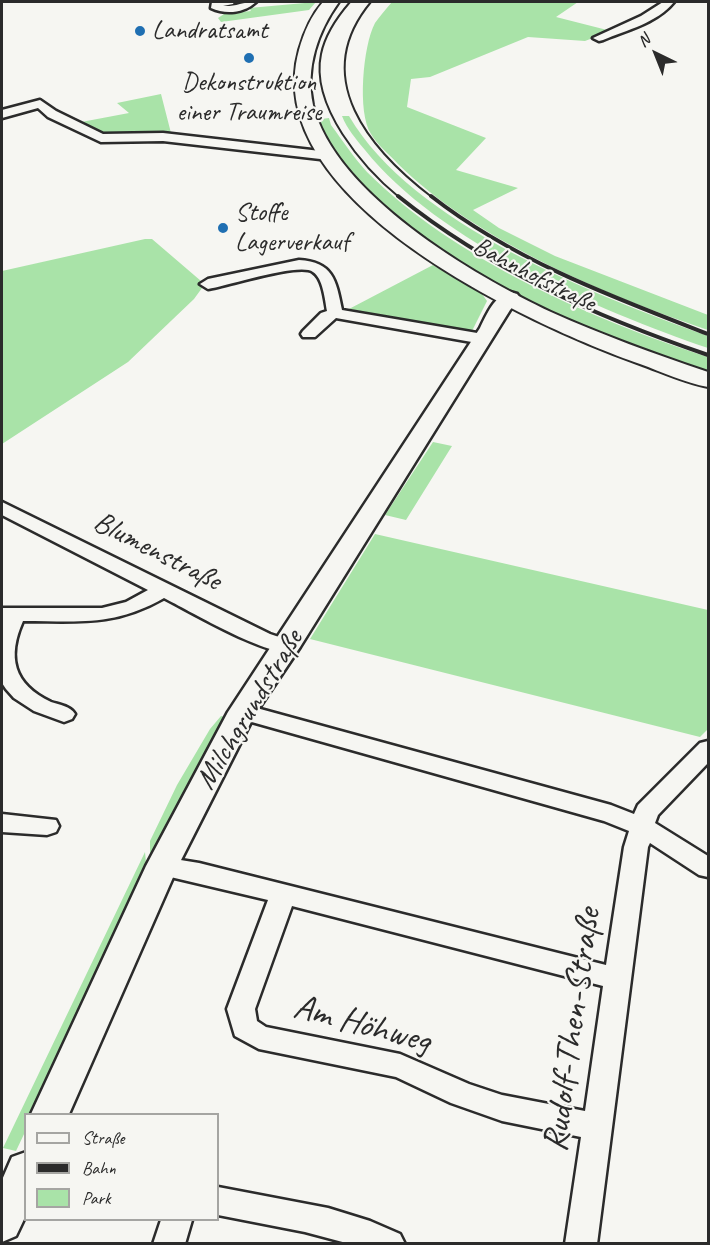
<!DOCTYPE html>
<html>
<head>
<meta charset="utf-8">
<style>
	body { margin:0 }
	#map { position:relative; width:710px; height:1245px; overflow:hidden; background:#f6f6f2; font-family:Caveat,sans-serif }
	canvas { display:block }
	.frame { position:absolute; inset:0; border:3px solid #2b2b2b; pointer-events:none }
	.legend { position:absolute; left:24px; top:1113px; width:195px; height:108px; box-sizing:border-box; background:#f6f6f2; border:2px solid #a5a5a2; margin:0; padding:8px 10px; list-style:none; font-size:18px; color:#2b2b2b }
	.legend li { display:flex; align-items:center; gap:12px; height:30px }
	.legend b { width:30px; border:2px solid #a5a5a2 }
	.north { position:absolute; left:626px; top:24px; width:60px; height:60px; -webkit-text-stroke:4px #f6f6f2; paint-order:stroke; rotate:317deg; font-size:16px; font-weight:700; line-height:24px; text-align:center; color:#2b2b2b }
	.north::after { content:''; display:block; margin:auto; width:21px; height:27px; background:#2b2b2b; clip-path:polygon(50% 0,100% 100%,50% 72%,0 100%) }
</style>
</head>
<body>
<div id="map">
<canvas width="710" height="1245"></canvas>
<div class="frame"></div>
<ul class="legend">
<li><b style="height:8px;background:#f6f6f2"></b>Straße</li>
<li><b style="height:8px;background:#2b2b2b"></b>Bahn</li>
<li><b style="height:16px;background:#a9e3a8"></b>Park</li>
</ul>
<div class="north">N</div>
</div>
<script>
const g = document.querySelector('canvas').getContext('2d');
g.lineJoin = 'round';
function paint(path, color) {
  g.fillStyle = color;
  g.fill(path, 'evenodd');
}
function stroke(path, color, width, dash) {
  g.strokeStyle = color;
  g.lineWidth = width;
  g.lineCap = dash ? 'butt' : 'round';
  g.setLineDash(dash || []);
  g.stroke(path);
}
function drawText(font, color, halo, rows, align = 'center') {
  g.font = font + ' Caveat,sans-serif';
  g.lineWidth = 4.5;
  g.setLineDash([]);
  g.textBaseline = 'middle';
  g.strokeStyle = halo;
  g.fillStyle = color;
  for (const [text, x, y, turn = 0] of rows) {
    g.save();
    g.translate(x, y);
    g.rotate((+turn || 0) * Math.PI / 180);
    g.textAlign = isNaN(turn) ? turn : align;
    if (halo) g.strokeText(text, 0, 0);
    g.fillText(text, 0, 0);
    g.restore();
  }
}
paint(new Path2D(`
	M316,2l-7,8 -88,12 -3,-4 6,-4 27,-3 -2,-3z
	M392,2h186l-22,15 55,14 -26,10 -57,-4 -98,40 -19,2 -4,28 79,31 -30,32 62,18 -45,22 26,18 56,28 153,59v15c-101,-34 -233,-90 -310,-166 -8,-9 -21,-19 -27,-30 -14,-21 -8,-89 4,-111 5,-7 11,-14 17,-21z
	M161,94l11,43 -62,-1 -34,-13 53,-10 -12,-10z
	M342,116h7c63,108 245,179 359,220v12c-109,-37 -271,-107 -343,-198 -9,-11 -18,-21 -23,-34z
	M329,118l2,7c12,16 23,33 36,47 87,87 226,148 341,185v18c-122,-40 -272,-105 -359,-202 -14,-15 -24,-36 -36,-53z
	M145,239h7l49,42 1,7 -8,11 -66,63 -126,82v-173z
	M433,265l49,29 5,7 -15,30 -123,-22z
	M433,442l19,4 -46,74 -21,-5z
	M375,534l333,76v119l-8,8 -390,-98z
	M221,716l8,2 -79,146v-23l27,-56 33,-56z
	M145,852l2,21 -113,241h-8l-1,18 -9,19 -13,-3z`), '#a9e3a8');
const minor = new Path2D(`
	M212,2h22l-1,2 -10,2c12,1 22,-5 33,-4 -12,11 -30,13 -45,6z
	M663,2h11c-17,21 -47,28 -71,38l-4,1 -6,-3 48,-22z
	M40,100l16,11 47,23 60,-1 166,19 7,4 -7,4 -166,-19 -62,1 -53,-25 -10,-9 -36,10v-8z
	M299,260c34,2 37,20 43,50l141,24 8,5 -8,5 -147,-26 -21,19h-12l-2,-3 2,-3 18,-18 6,-2c-2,-11 -4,-33 -14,-39 -13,-10 -85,14 -105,17l-8,-5 8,-5z
	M2,502l268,132 24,8 3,5 -3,5c-25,6 -104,-41 -130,-54 -51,29 -85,23 -141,23 -16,36 -10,63 28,81 9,3 19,4 24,12l-3,5 -8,3 -30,-11 -20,-13 -8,-9 -4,-6v-75h100l24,-6 22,-12 -146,-75z
	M242,704l369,101 23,9 4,-9 62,-62 8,-2v22l-50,52 -3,8 53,33v21l-9,-2 -49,-32 -2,4 -51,397h-32l16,-107 -79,-16 -51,-18 -55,-26 -137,-28 -24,-13 -8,-27 41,-109 -106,-25 -9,-2 -4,-7 4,-7 9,-2 37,6 407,102 18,-118 5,-16 -25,-10 -370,-104 -3,-5 3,-5zM292,906l311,80 -18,125 -83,-16 -33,-11 -69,-30 -134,-27 -9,-6 -2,-12z
	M2,814l54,6 3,6 -3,6 -9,3 -45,-3z
	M218,1187l110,21 42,13 30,13 5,10h-55l-45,-12 -87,-17z
	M161,1220h31l-7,24h-32z`);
const tertiary = new Path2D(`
	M510,292l7,2 3,4 -10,12 -210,337 -45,67 -77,152 -109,248h-38l115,-248 82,-154 252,-384c7,-14 14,-32 30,-36z
	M26,1152v63l-10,21 -14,6v-62l10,-23z`);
const secondary = new Path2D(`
	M323,2h16c-21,29 -34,66 -26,103 22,89 160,170 238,207 51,23 104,42 157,60v15c-23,-4 -46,-15 -68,-23 -110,-39 -383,-164 -341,-314 5,-18 12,-34 24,-48z`);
stroke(minor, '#2b2b2b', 5);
stroke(tertiary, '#2b2b2b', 5);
stroke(secondary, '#2b2b2b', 4);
paint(minor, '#f6f6f2');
paint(tertiary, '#f6f6f2');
paint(secondary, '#f6f6f2');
stroke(new Path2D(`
	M350,2c-13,15 -25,32 -29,52 -11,52 42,114 79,144
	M371,2c-63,76 -1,148 62,196`), '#2b2b2b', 2);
stroke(new Path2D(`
	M398,196c92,74 199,121 310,159
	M431,196c82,64 181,101 277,138`), '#2b2b2b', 4);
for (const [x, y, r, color] of [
	[140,31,6,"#1f6fb2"],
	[249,58,6,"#1f6fb2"],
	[223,228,6,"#1f6fb2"]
]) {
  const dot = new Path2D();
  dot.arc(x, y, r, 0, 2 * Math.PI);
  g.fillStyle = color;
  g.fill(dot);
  stroke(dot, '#f6f6f2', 2);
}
drawText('26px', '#2b2b2b', '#f6f6f2', [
	["Landratsamt",152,31],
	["Dekonstruktion",249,83,"center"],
	["einer Traumreise",249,113,"center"],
	["Stoffe",235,213],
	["Lagerverkauf",235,243]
], 'left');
drawText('26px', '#2b2b2b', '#f6f6f2', [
	["Bahnhofstraße",534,275,27]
]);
drawText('30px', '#2b2b2b', '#f6f6f2', [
	["Blumenstraße",157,552,27],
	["Milchgrundstraße",250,710,-59]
]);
drawText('36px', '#2b2b2b', '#f6f6f2', [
	["Am Höhweg",362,1025,15],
	["Rudolf-Then-Straße",573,1030,-82]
]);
</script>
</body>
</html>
